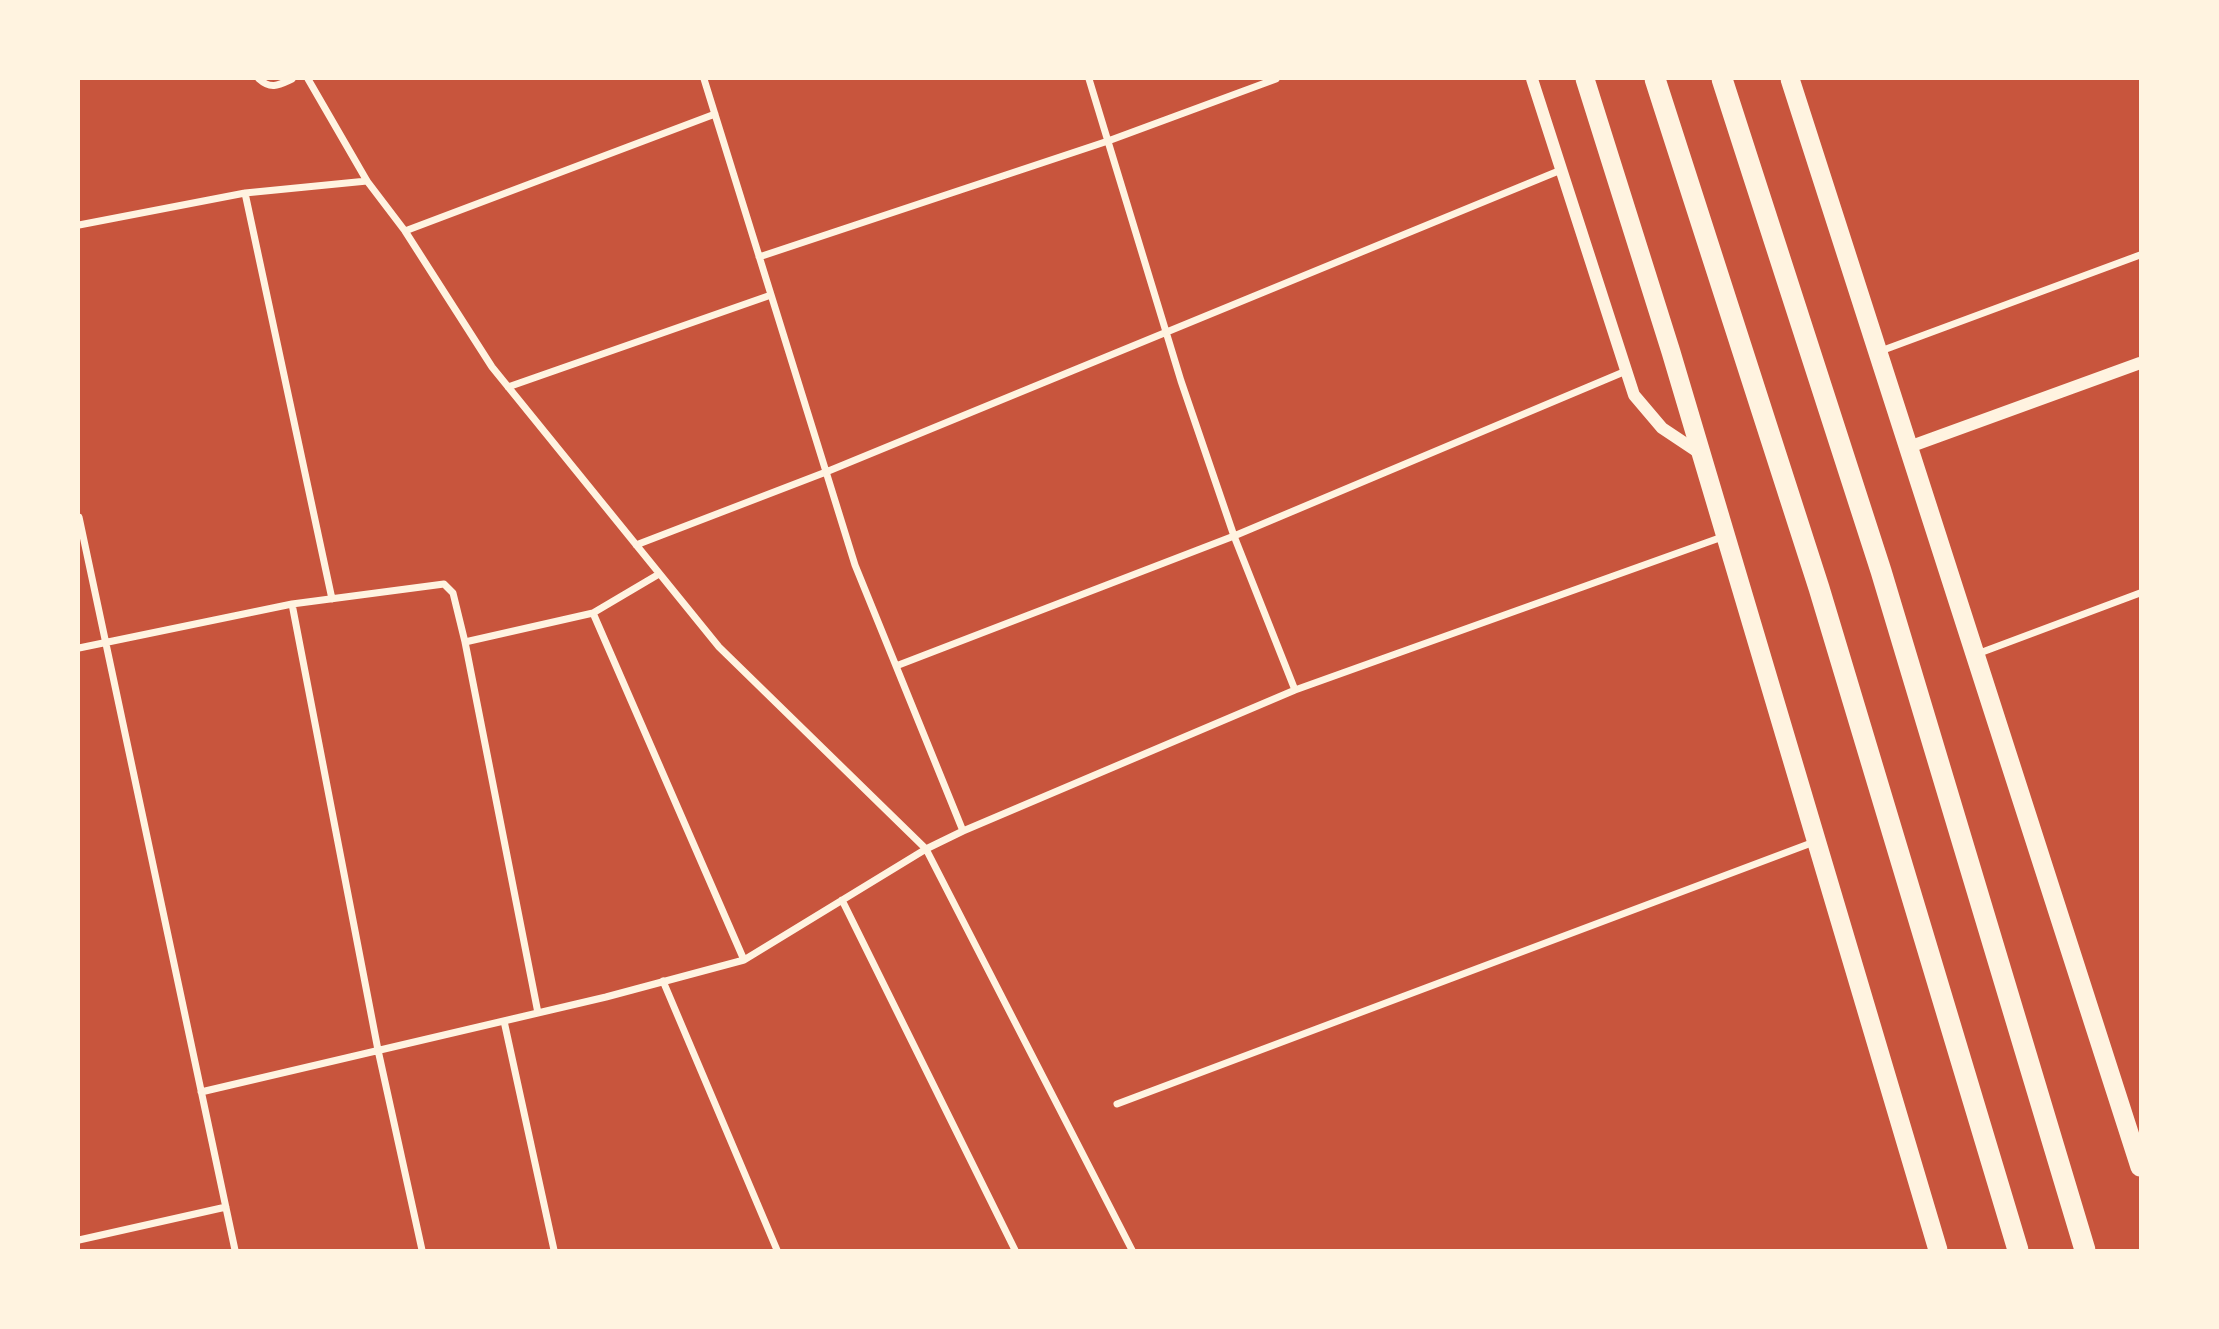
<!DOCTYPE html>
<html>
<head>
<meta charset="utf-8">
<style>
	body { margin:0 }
	#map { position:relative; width:2219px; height:1329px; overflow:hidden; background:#c8553d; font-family:Poppins,sans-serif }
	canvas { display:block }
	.frame { position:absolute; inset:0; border:80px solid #fff3e0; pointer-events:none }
</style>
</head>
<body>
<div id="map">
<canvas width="2219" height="1329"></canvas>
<div class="frame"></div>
</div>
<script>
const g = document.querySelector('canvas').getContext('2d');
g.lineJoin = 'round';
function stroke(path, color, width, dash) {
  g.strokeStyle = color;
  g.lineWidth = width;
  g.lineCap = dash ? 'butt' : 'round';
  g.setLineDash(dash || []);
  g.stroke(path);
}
stroke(new Path2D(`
	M259,79c12,11 20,6 33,0
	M308,79l59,102 38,50 87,136 227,280 207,202 206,401
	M704,79l151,486 108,266
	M1089,79l92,302 53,155 61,154
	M245,193l87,406
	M79,225l166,-32 122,-12
	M405,231l310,-117
	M759,257l349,-116 168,-62
	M1878,352l262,-97
	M508,387l263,-92
	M79,517l156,733
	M636,545l190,-73 735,-302
	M292,604l86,446 44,200
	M593,613l151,347
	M465,642l128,-29 66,-39
	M79,648l213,-44 152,-20 9,9 12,49 73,371
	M1977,654l163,-61
	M896,666l338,-130 392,-165
	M842,900l173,350
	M663,981l114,269
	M504,1021l50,229
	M201,1092l405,-95 138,-37 182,-111 37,-18 332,-141 430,-154
	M1117,1104l697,-262
	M79,1240l147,-33`), '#fff3e0', 7);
stroke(new Path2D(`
	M1532,79l102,316 28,33 39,26
	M1909,447l231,-84`), '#fff3e0', 12);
stroke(new Path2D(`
	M1585,79l86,273 267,898
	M1790,79l350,1088`), '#fff3e0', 19);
stroke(new Path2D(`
	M1655,79l164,509 199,662
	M1722,79l159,492 204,679`), '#fff3e0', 21);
</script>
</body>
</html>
